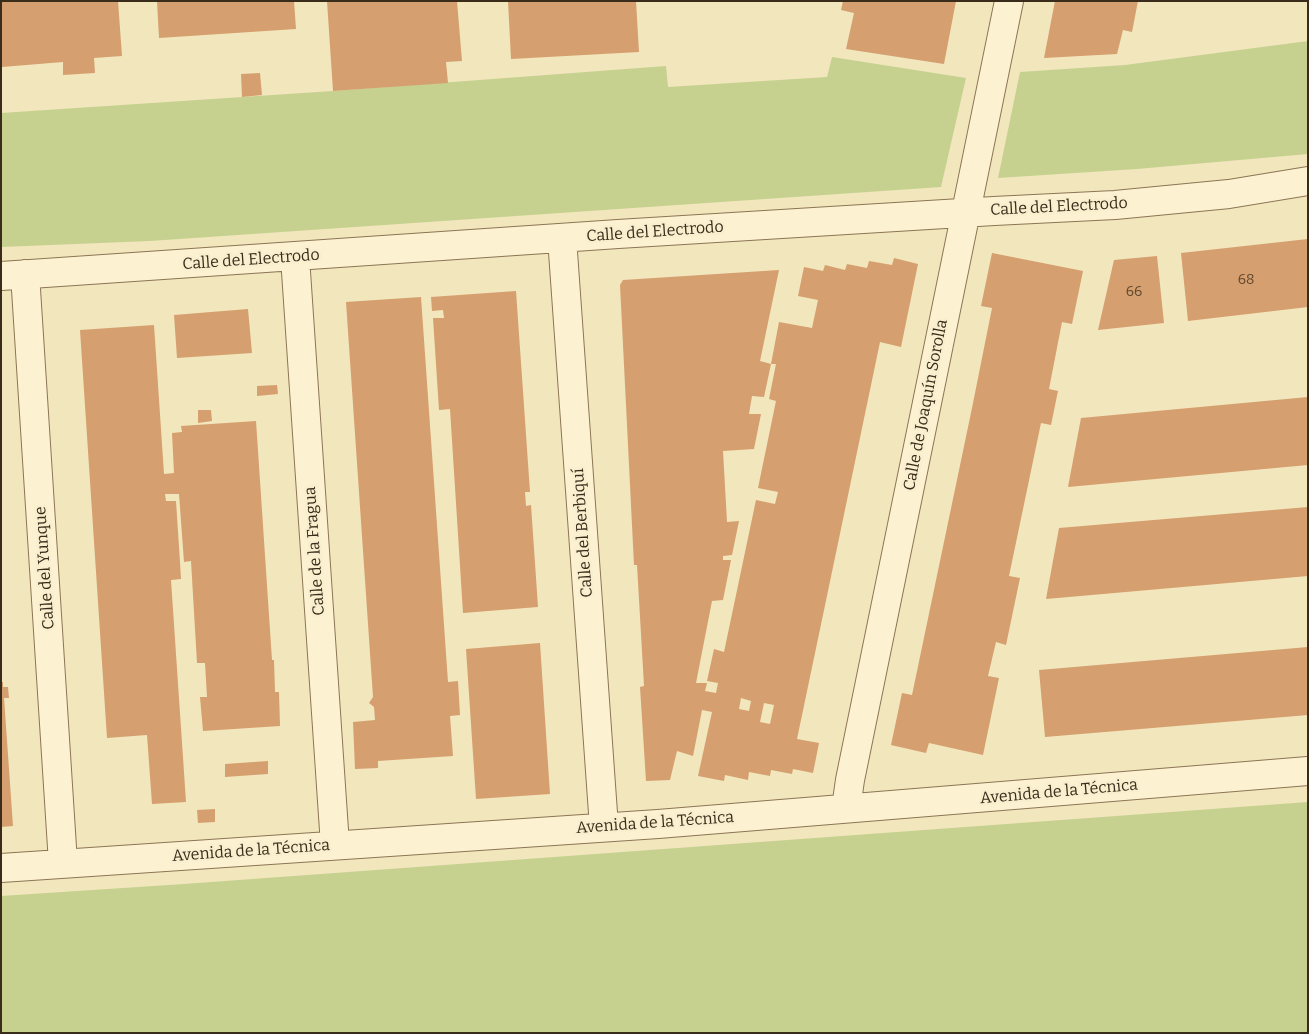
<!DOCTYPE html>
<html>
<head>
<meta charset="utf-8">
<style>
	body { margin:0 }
	#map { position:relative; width:1309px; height:1034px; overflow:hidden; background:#f2e6bd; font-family:Bitter,serif }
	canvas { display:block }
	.frame { position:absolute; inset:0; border:2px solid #3a2c1b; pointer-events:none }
</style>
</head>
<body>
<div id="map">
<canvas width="1309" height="1034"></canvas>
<div class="frame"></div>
</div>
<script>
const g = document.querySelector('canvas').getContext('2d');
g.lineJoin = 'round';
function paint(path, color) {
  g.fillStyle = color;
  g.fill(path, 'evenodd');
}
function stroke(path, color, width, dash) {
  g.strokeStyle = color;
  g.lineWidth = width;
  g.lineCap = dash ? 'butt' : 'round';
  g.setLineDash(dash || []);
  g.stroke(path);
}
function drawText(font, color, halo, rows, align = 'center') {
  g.font = font + ' Bitter,serif';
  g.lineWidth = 5;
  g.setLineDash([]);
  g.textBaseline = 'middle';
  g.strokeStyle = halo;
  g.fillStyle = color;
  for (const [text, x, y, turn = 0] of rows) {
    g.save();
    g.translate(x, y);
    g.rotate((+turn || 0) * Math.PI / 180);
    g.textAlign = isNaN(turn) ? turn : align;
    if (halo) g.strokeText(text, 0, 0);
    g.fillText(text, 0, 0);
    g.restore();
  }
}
paint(new Path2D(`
	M1308,41v113l-171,15 -139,9 22,-106 105,-7z
	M832,57l134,21 -25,109 -791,54 -149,6v-134l332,-22 333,-25 2,21 159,-10z
	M1308,802v231h-1307v-137l183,-12z`), '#c6d190');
paint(new Path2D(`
	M1,1h117l4,55 -28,2 1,15 -32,2v-13l-61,5z
	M157,1h137l2,28 -137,9z
	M327,1h130l5,60 -16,1 2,21 -115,8z
	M508,1h128l3,51 -128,7z
	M843,1h113l-12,63 -98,-15 8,-36 -13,-3z
	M1055,1h83l-6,31 -9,-2 -6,24 -73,4z
	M260,73l2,22 -20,2 -1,-23z
	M1308,239v68l-120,14 -7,-68z
	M992,253l91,18 -11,53 -10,-2 -13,67 9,2 -7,34 -10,-2 -32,153 11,2 -14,67 -10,-3 -8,34 11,2 -16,77 -54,-12 -3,10 -35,-8 11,-52 10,2 60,-287 20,-100 -11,-2z
	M1157,256l7,67 -66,7 16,-70z
	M894,258l24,6 -17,83 -21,-5 -43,206 -40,191 22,4 -6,30 -20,-4 -1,5 -21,-4 -1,6 -21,-4 -1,8 -23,-5 -1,6 -26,-5 14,-64 -10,-2 -9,46 -16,-5 -7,29 -24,1 -6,-94 4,-1 -7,-121h-3l-14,-280 3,-5 156,-10 -19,91 11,3 -7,33 -12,-1 -3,18h12l-7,35 -31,2 4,71 12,-1 -7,34 -9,1v4h8l-8,40 -11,1 -16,82h11l-2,8 11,2 2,-10 -11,-2 7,-32 10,3 32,-152 19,4 3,-12 -20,-4 18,-87 -7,-2 7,-35h-5l8,-42 33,6 6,-28 -20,-4 6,-29 19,4 2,-6 20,5 2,-6 20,4 2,-7 23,4zM741,698l10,3 -2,10 -10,-2zM764,703l10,2 -4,19 -10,-2z
	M516,291l14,201h-5l1,14 5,-1 7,102 -75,6 -13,-204 -11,1 -6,-92h11l-1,-8 -11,1 -1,-14z
	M421,297l27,385 10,-1 2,34 -10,1 3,40 -75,5v7l-23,1 -2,-47 22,-2 -1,-13 -5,-4 4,-6 -27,-395z
	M248,309l4,44 -75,5 -3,-43z
	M154,325l10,149 10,-1 -2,-40 10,-1 -1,-6 75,-5 16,239h2l1,32h4l1,34 -77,5 -3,-34h7l-2,-34h-8l-6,-102 -7,1 -5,-68h-14l1,7h10l4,61 1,17 -10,1 15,222 -34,2 -5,-69 -40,3 -27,-408z
	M277,385l1,9 -21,2v-10z
	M1308,397v68l-240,22 13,-69z
	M198,410h13l1,11 -14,2z
	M1308,507v69l-262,23 13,-71z
	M540,643l10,151 -74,5 -10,-150z
	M1308,647v68l-263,22 -6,-67z
	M1,682h2v5h5l1,11h-5l9,128 -12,1z
	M268,761v13l-43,3v-13z
	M215,809v13l-17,1 -1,-13z`), '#d59f6f');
const minor = new Path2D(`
	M562,238l42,589
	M295,257l40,588
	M25,274l38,589
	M1,276l617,-42 376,-23 121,-6 114,-11 79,-13
	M846,808l4,-28 159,-779
	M1,868l657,-44 650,-53`);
stroke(minor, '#8c7554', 30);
stroke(minor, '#fcf2d1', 28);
drawText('14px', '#614930', null, [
	["68",1246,280],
	["66",1134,292]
]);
drawText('16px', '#3a2c1b', '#f9efce', [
	["Calle del Electrodo",1059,207,-3],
	["Calle del Electrodo",655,232,-4],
	["Calle del Electrodo",251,260,-4],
	["Calle de Joaquín Sorolla",926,405,-79],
	["Calle del Berbiquí",583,533,-94],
	["Calle de la Fragua",315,551,-94],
	["Calle del Yunque",45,568,-94],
	["Avenida de la Técnica",1059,792,-5],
	["Avenida de la Técnica",655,823,-4],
	["Avenida de la Técnica",251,851,-4]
]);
</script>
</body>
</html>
